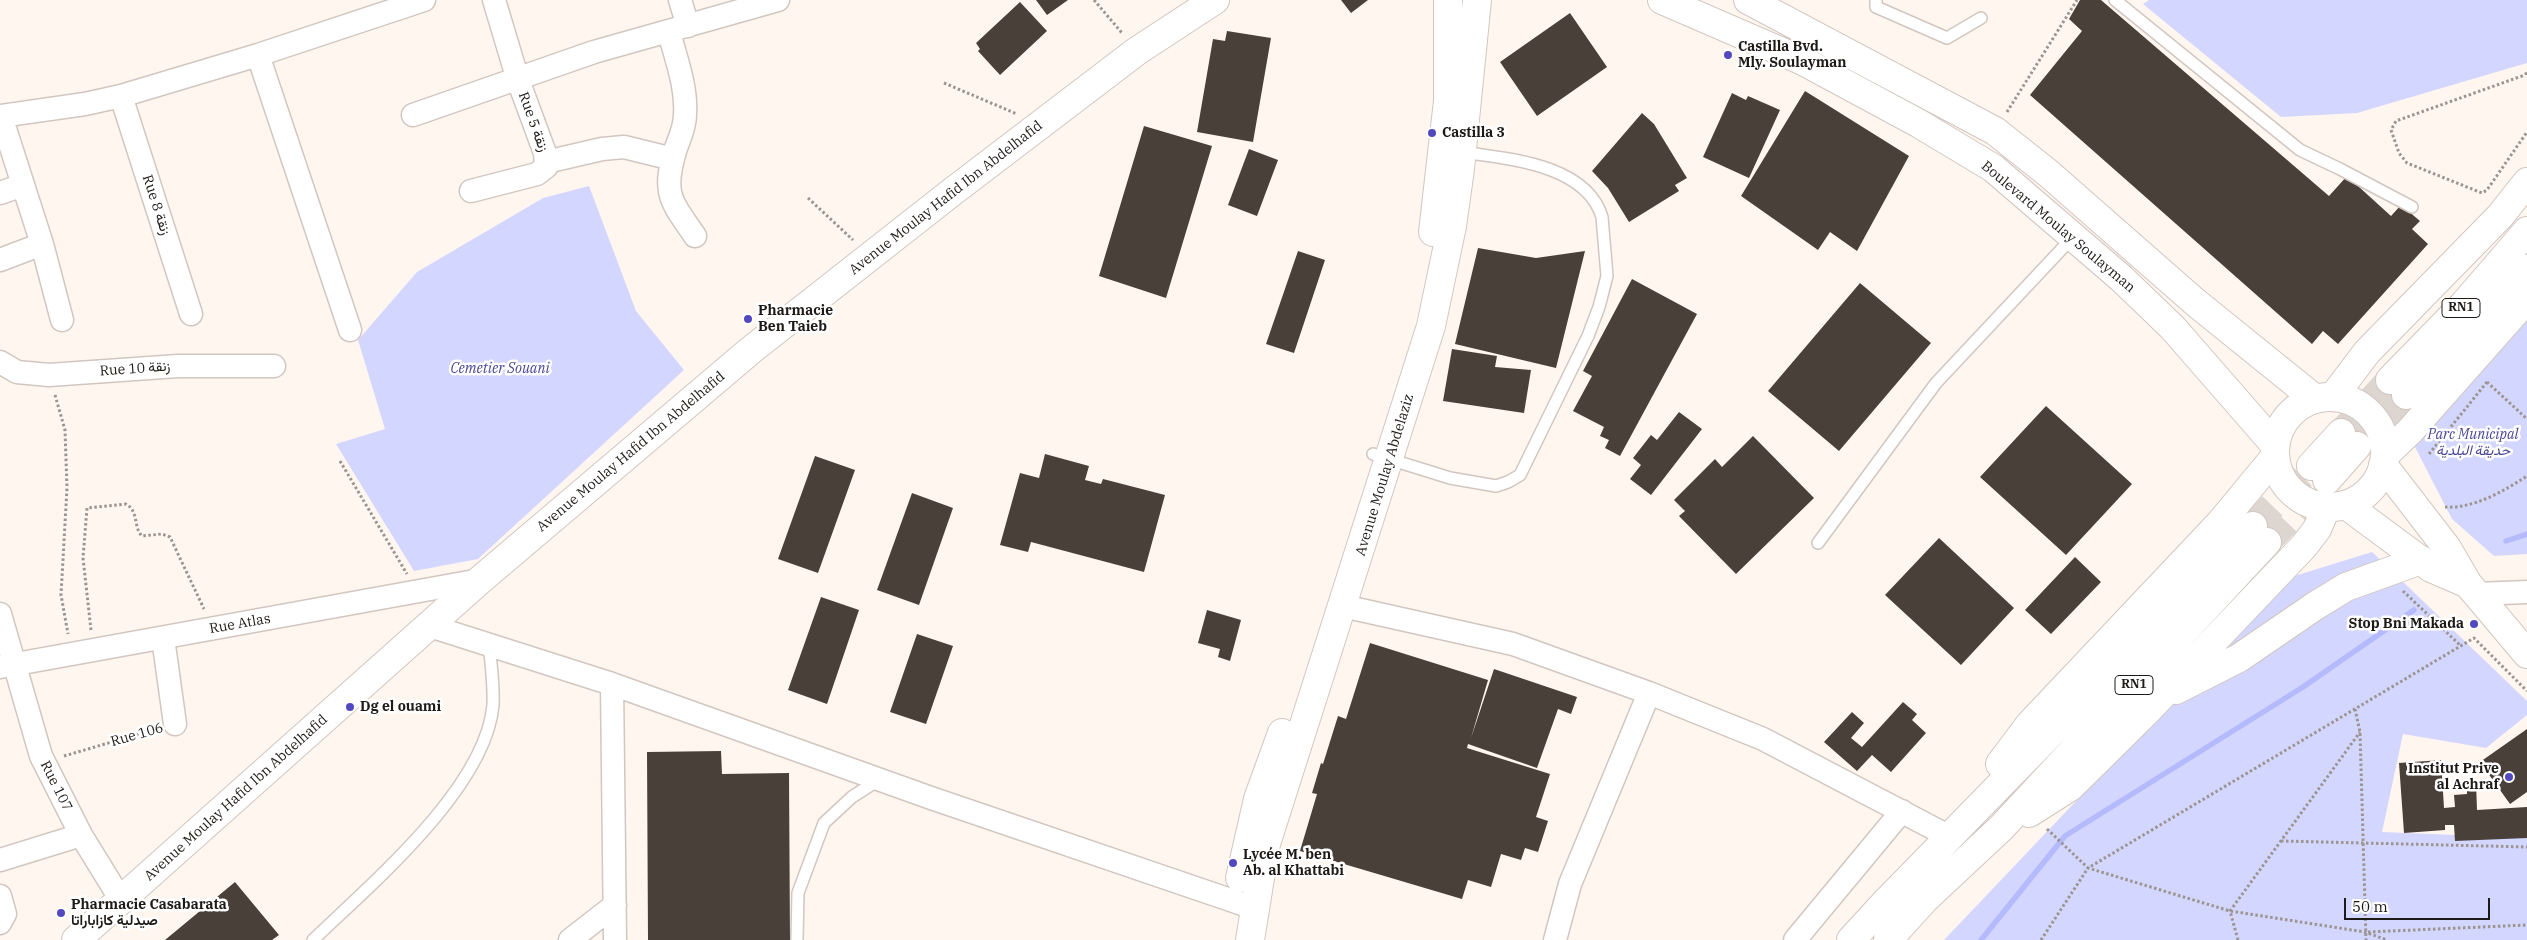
<!DOCTYPE html>
<html>
<head>
<meta charset="utf-8">
<style>
	body { margin:0 }
	#map { position:relative; width:2527px; height:940px; overflow:hidden; background:#fff6f0; font-family:"IBM Plex Serif",serif }
	canvas { display:block }
	.scale { position:absolute; left:2344px; top:898px; width:146px; height:22px; box-sizing:border-box; border:2px solid #1e1a18; border-top:0; padding-left:6px; font-size:15px; line-height:18px; white-space:nowrap; color:#1e1a18; -webkit-text-stroke:4px #fff; paint-order:stroke }
</style>
</head>
<body>
<div id="map">
<canvas width="2527" height="940"></canvas>
<div class="scale">50 m</div>
</div>
<script>
const g = document.querySelector('canvas').getContext('2d');
g.lineJoin = 'round';
function paint(path, color) {
  g.fillStyle = color;
  g.fill(path, 'evenodd');
}
function stroke(path, color, width, dash) {
  g.strokeStyle = color;
  g.lineWidth = width;
  g.lineCap = dash ? 'butt' : 'round';
  g.setLineDash(dash || []);
  g.stroke(path);
}
function drawText(font, color, halo, rows, align = 'center') {
  g.font = font + ' "IBM Plex Serif",Vazirmatn,serif';
  g.lineWidth = 5;
  g.setLineDash([]);
  g.textBaseline = 'middle';
  g.strokeStyle = halo;
  g.fillStyle = color;
  for (const [text, x, y, turn = 0] of rows) {
    g.save();
    g.translate(x, y);
    g.rotate((+turn || 0) * Math.PI / 180);
    g.textAlign = isNaN(turn) ? turn : align;
    if (halo) g.strokeText(text, 0, 0);
    g.fillText(text, 0, 0);
    g.restore();
  }
}
paint(new Path2D(`
	M2149,0h378v63l-170,50 -76,4 -138,-113z
	M589,186l47,125 48,59 -206,189 -64,12 -78,-127 49,-15 -27,-89 59,-68 126,-74z
	M2527,284v270l-33,2 -42,-37 -37,-72 12,-38z
	M2372,552l155,149v14l-41,33 -83,-14 -21,98 145,6v102h-583l344,-362z`), '#d3d6fe');
stroke(new Path2D(`
	M2506,541l21,-7
	M1981,940l84,-104 238,-149 111,-77`), '#b5bafc', 5.5);
paint(new Path2D(`
	M1036,0h32l-21,15z
	M1341,0h27l-17,13z
	M2080,0h21l228,196 18,-20 44,40 10,-11 19,16 -8,8 16,15 -90,100 -15,-13 -11,13 -282,-249 52,-64 -13,-12z
	M1020,2l27,29 -47,44 -22,-24 2,-2 -4,-6z
	M1570,13l37,54 -70,49 -37,-54z
	M1227,31l44,7 -18,104 -56,-10 16,-93 12,2z
	M1805,91l104,65 -52,95 -27,-19 -12,18 -77,-54z
	M1732,93l14,7 2,-4 32,14 -31,68 -46,-21z
	M1642,113l12,11 33,54 -12,7 4,6 -50,31 -21,-34 -16,-17z
	M1144,126l68,20 -46,152 -67,-22z
	M1249,149l29,11 -21,56 -29,-11z
	M1478,248l58,10 49,-7 -29,117 -101,-24z
	M1298,251l27,9 -31,93 -28,-9z
	M1632,279l65,35 -77,142 -15,-8 4,-8 -9,-4 4,-9 -31,-16 19,-35 -9,-5z
	M1860,283l71,60 -92,108 -71,-60z
	M1452,349l45,7 -2,11 36,3 -7,43 -81,-12z
	M2046,406l86,78 -66,71 -86,-78z
	M1679,412l23,17 -51,66 -21,-16 11,-14 -8,-7 18,-23 6,5z
	M1753,436l61,62 -78,76 -57,-58 6,-5 -11,-11 41,-41 7,8z
	M1045,454l44,12 -4,14 16,4 2,-5 62,16 -21,77 -113,-30 -3,10 -28,-7 20,-72 19,5z
	M815,456l40,14 -37,103 -40,-14z
	M912,493l41,15 -34,97 -42,-15z
	M1939,538l75,70 -53,57 -76,-70z
	M2075,557l26,25 -50,52 -26,-24z
	M821,597l38,13 -32,94 -39,-14z
	M1207,610l34,10 -11,41 -12,-4 2,-8 -22,-6z
	M917,634l36,12 -27,78 -36,-12z
	M1370,643l118,37 -17,58 23,-69 83,28 -6,17 -13,-5 -21,59 -69,-24 -1,4 83,26 -14,43 12,4 -10,31 -13,-4 -4,12 -20,-6 -10,33 -23,-7 -6,19 -162,-48 17,-57 -5,-1 9,-30 2,1 15,-48 8,3z
	M1903,702l14,12 -5,6 14,13 -35,39 -19,-17 -15,16 -33,-29 28,-30 12,11 -13,15 11,9z
	M2527,729v63l-17,12 -30,-42z
	M721,751l1,23 67,-1 1,167h-142l-1,-188z
	M2441,760l3,48 11,-1 -1,-12 13,-1v-12l9,-1 1,29 50,-3v31l-72,3 -1,-16h-9v5l-41,3 -5,-70z
	M235,882l44,53 -7,5h-107z`), '#49403a');
stroke(new Path2D(`
	M2341,433l49,-53
	M2357,446l49,-51
	M2253,526l58,-60
	M2267,542l60,-62`), '#ddd5d0', 28, [28, 14]);
const lane = new Path2D(`
	M1876,0v7l71,31 34,-20
	M2115,0l185,150 40,19 72,38
	M1373,454l77,24 46,8 12,-4 12,-7 68,-139 11,-29 8,-31 -5,-59c-16,-53 -94,-58 -140,-65
	M1818,543l118,-160 137,-146
	M313,940c57,-55 173,-152 180,-235 1,-20 -2,-41 -4,-61
	M797,940l1,-47 26,-70 28,-26 28,-18`);
const street = new Path2D(`
	M680,0l8,26
	M669,32c7,27 18,55 16,83 0,12 -5,22 -9,33 -14,45 -6,52 19,88
	M258,55l92,275
	M121,96l70,218
	M413,115l181,-63 184,-52
	M0,116l85,-12 36,-8 137,-41 166,-55
	M1,116l41,128 20,76
	M546,162l56,-13 22,-2 49,12
	M471,191l66,-17 9,-7 -1,-14 -27,-73 -24,-80
	M0,193l23,-8
	M0,260l42,-16
	M0,362l17,10 32,3 129,-9h96
	M2476,594l51,-2
	M1343,606l170,38 136,49 114,46 187,98
	M0,614l41,142 40,79 40,65
	M430,626l182,58 319,114 323,110
	M163,638l12,86
	M0,667l480,-87
	M612,684l3,256
	M0,860l81,-25
	M0,896l5,18 -5,9
	M570,940l45,-35
	M1555,940l15,-56 79,-191
	M1795,940l107,-129`);
const secondary = new Path2D(`
	M1662,0l141,61 115,62 75,45 128,110 52,50 102,117
	M1748,0l247,131 53,42 147,129 120,97
	M1433,232l15,-131v-101
	M2275 452a55 55 0 1 1 110 0a55 55 0 1 1-110 0Z
	M2383,465l64,83 21,36 59,70
	M2346,505l85,63 37,16
	M1240,878l18,-79 24,-66
	M76,940l404,-360 271,-230 201,-158 185,-141 78,-51
	M1250,940l15,-93 166,-521 21,-100 8,-57 17,-169`);
const highway = new Path2D(`
	M2390,380l75,-77 62,-72
	M2406,395c43,-40 84,-81 121,-126
	M2333,397l34,-45 133,-136 27,-34
	M2385,455l25,-24 117,-132
	M2311,466l30,-33
	M2327,480l30,-34
	M2176,690l63,-32 76,-52 31,-19 75,-27
	M2000,764l30,-40 191,-202 53,-64
	M2029,813l41,-26 75,-74 159,-167 13,-17 9,-21
	M1851,940l33,-36 369,-378
	M1888,940l37,-41 76,-71 266,-286`);
stroke(lane, '#d2c6c0', 14);
stroke(street, '#d2c6c0', 25);
stroke(secondary, '#d2c6c0', 30);
stroke(highway, '#d2c6c0', 30);
stroke(new Path2D(`
	M1094,0l28,33
	M2527,73l-5,3 -126,45 -5,9 8,23 8,10 75,30 5,-3 40,-58
	M944,83l73,31
	M2007,112l70,-112
	M808,198l45,42
	M2487,382l40,37
	M55,395l10,35 2,58 -6,107 7,39
	M2429,454l58,-72
	M340,461l67,113
	M2445,507c28,2 59,-16 82,-31
	M2403,591l58,55
	M91,630l-8,-72 4,-50 39,-4c13,7 7,23 16,32l20,-2 8,3 34,72
	M2355,709l5,23 6,208
	M64,756l92,-27
	M2047,829l41,39 386,-230 53,53
	M2281,841l246,6
	M2368,932l159,-7
	M2041,940l47,-72 142,43 135,21 22,8
	M2238,940l-8,-29 130,-179`), '#9b9490', 3, [2.5, 2.5]);
stroke(lane, '#fff', 11);
stroke(street, '#fff', 22);
stroke(secondary, '#fff', 28);
stroke(highway, '#fff', 28);
for (const [x, y, r, color] of [
	[1728,55,5,"#5248c0"],
	[1432,133,5,"#5248c0"],
	[748,319,5,"#5248c0"],
	[2474,624,5,"#5248c0"],
	[350,707,5,"#5248c0"],
	[2509,777,5,"#5248c0"],
	[1233,863,5,"#5248c0"],
	[61,913,5,"#5248c0"]
]) {
  const dot = new Path2D();
  dot.arc(x, y, r, 0, 2 * Math.PI);
  g.fillStyle = color;
  g.fill(dot);
  stroke(dot, '#fff', 2);
}
for (const [x, y, w] of [
	[2461,308,38],
	[2134,685,38]
]) {
  const box = new Path2D();
  box.roundRect(x - w / 2, y - 9.5, w, 19, 4);
  g.fillStyle = '#fff';
  g.fill(box);
  stroke(box, '#1e1a18', 1);
}
drawText('bold 12px', '#1e1a18', null, [
	["RN1",2461,308],
	["RN1",2134,685]
]);
drawText('bold 14px', '#1e1a18', '#fff', [
	["Castilla Bvd.",1738,47],
	["Mly. Soulayman",1738,63],
	["Castilla 3",1442,133],
	["Pharmacie",758,311],
	["Ben Taieb",758,327],
	["Stop Bni Makada",2464,624,"right"],
	["Dg el ouami",360,707],
	["Institut Prive",2499,769,"right"],
	["al Achraf",2499,785,"right"],
	["Lycée M. ben",1243,855],
	["Ab. al Khattabi",1243,871],
	["Pharmacie Casabarata",71,905],
	["صيدلية كازاباراتا",71,921]
], 'left');
drawText('14px', '#1e1a18', '#fff', [
	["Rue 5 زنقة",533,122,70],
	["Avenue Moulay Hafid Ibn Abdelhafid",946,198,-38],
	["Rue 8 زنقة",156,205,72],
	["Boulevard Moulay Soulayman",2058,227,40],
	["Rue 10 زنقة",135,369,-4],
	["Avenue Moulay Hafid Ibn Abdelhafid",631,452,-40],
	["Avenue Moulay Abdelaziz",1385,475,-73],
	["Rue Atlas",240,624,-10],
	["Rue 106",137,735,-16],
	["Rue 107",56,786,63],
	["Avenue Moulay Hafid Ibn Abdelhafid",236,798,-42]
]);
drawText('italic 14px', '#4a4895', '#fff', [
	["Cemetier Souani",500,369],
	["Parc Municipal",2473,435],
	["حديقة البلدية",2473,451]
]);
</script>
</body>
</html>
